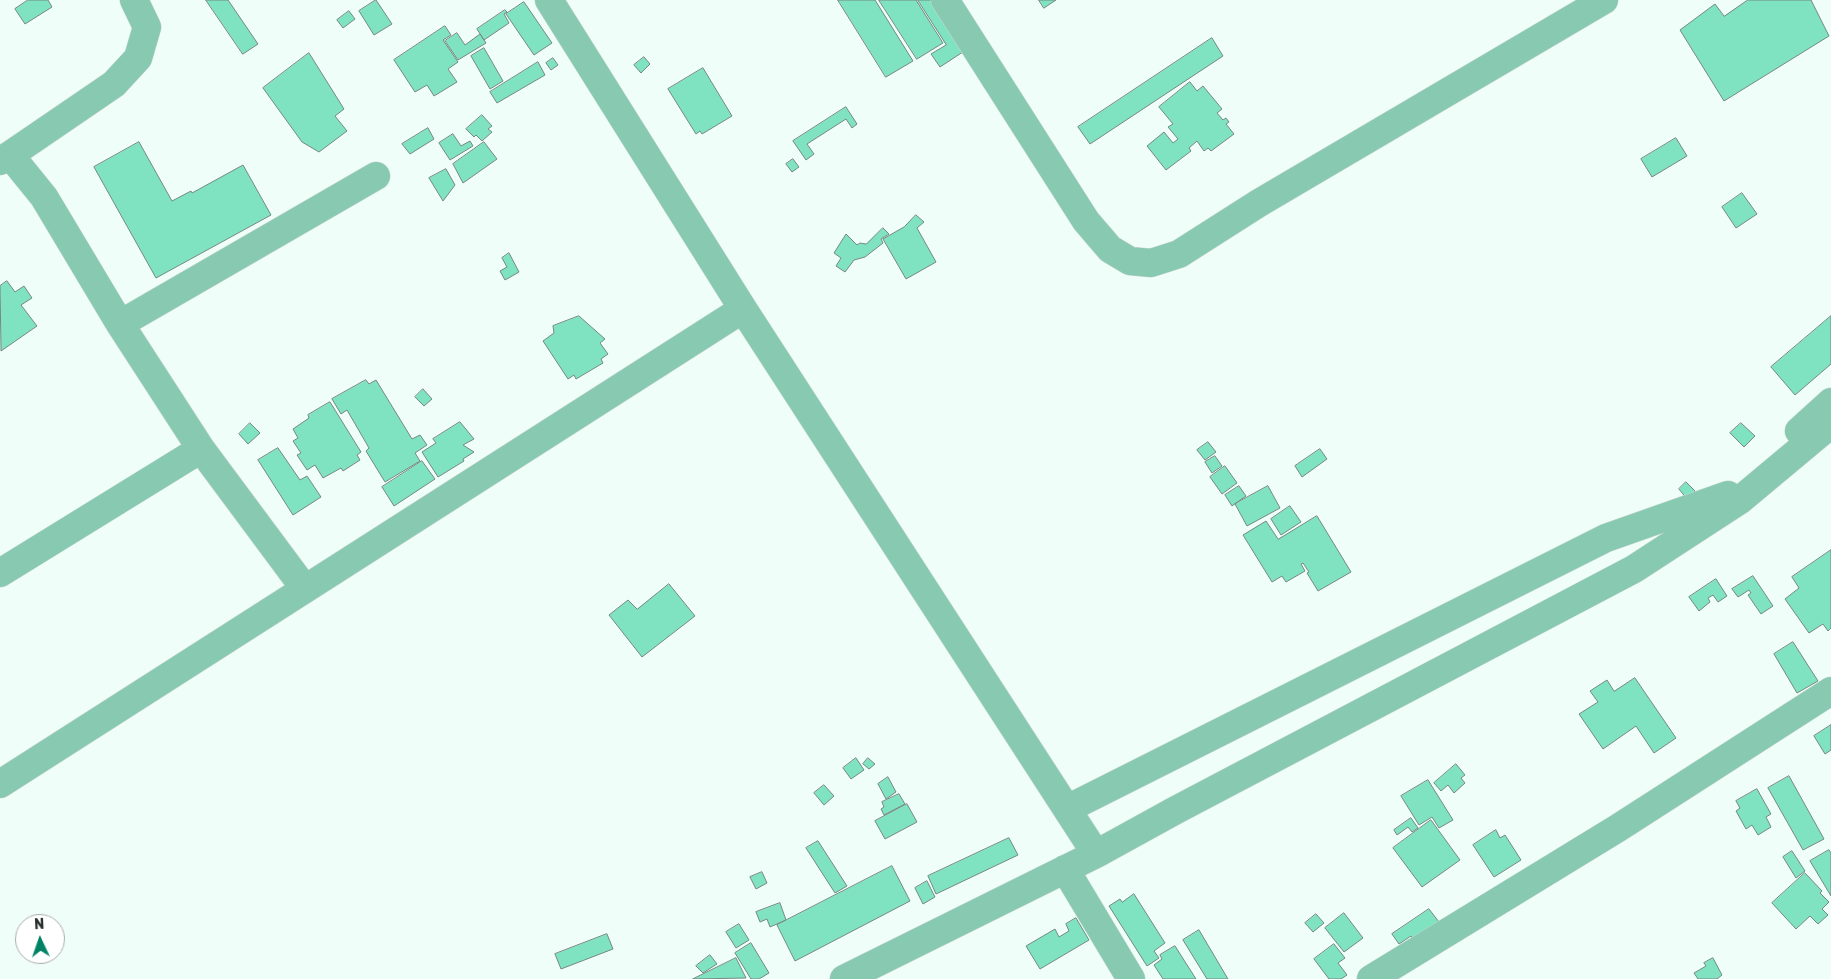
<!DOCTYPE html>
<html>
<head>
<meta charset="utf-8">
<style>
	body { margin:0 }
	#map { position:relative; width:1831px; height:979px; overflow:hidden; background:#f0fef9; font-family:Rubik,sans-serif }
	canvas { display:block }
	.north { position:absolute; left:15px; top:914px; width:50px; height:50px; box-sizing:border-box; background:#fff; border:1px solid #a9adab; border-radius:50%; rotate:357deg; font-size:14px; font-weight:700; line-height:20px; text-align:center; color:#29322e }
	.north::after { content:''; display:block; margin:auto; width:18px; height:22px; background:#008365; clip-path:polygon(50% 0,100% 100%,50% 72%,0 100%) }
</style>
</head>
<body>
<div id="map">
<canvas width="1831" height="979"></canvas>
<div class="north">N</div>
</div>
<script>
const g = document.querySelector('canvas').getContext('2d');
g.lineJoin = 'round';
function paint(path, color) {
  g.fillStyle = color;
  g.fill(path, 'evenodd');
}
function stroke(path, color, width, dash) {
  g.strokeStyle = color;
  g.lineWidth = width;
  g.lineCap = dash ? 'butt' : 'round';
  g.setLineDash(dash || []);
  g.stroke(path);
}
const building = new Path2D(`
	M28,0h20l4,7 -27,17 -10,-15z
	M206,0h22l30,44 -15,10z
	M376,0l16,24 -18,11 -15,-24z
	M838,0h37l38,61 -27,16z
	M879,0h37l27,43 -26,16z
	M918,0h20l31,48 -29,19 -9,-13 15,-9z
	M1039,0h17l-12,8z
	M1748,0h63l18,36 -105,65 -44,-71 35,-26 9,12z
	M524,2l28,41 -18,12 -28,-41z
	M505,10l2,2 -3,2 5,9 -25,17 -7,-11z
	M349,11l6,8 -12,9 -6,-8z
	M445,26l6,9 -8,5 15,22 -10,7 9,13 -23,14 -7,-11 -12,7 -21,-32z
	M457,33l8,12 15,-11 6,9 -28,17 -13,-19z
	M1212,38l11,18 -133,88 -12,-17z
	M484,48l19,33 -13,8 -19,-33z
	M309,53l35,56 -9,7 12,15 -28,21 -17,-10 -39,-54z
	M644,57l6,7 -9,9 -7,-8z
	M553,58l5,7 -7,5 -5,-7z
	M538,62l7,13 -48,28 -7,-11z
	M703,68l29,48 -30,18 -2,-3 -4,3 -28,-45z
	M1190,82l7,9 6,-5 19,23 -5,4 6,7 3,-2 3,4 -3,2 8,10 -23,17 -3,-3 -4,3 -7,-10 -8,7 2,3 -25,19 -19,-24 17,-14 9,11 5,-4 -10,-12 5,-3 -14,-17z
	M846,107l11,17 -5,4 -6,-9 -39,25 7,10 -8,6 -13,-19z
	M482,115l10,11 -4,3 4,3 -10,9 -6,-6 -2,2 -8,-8z
	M428,128l6,11 -24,15 -8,-10z
	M453,134l8,12 9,-5 3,5 -23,14 -11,-17z
	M1676,138l11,18 -35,21 -11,-18z
	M139,142l33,59 19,-10 1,2 51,-28 28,50 -115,63 -62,-111z
	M484,142l13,17 -34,24 -10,-19z
	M793,159l6,8 -7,5 -6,-8z
	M446,169l9,16 -12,16 -14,-23z
	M1742,193l15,21 -21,14 -14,-21z
	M916,215l8,7 -7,6 19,34 -30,17 -23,-40 21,-12z
	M883,228l6,6 -8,5 2,4 -18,14 -11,3 -9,12 -9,-6 5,-8 -7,-5 12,-19 11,11 3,-2 6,1z
	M509,253l10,19 -14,8 -5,-9 7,-4 -5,-9z
	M7,281l8,11 9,-6 8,12 -11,7 16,21 -36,25 -1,-65z
	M579,316l26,23 -5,4 8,11 -7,5 2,4 -27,16 -2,-4 -6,4 -25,-38 11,-8 -1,-7z
	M1831,316v48l-36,31 -24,-28z
	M366,380l3,4 7,-4 36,59 8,-4 7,10 -12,8 5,8 -35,21 -19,-31 3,-3 -22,-38 -6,4 -9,-15z
	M423,389l9,10 -8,7 -9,-9z
	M330,402l31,50 -4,3 3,5 -17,11 -2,-3 -18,10 -8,-13 -8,5 -10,-15 4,-2 -8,-12 5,-3 -5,-9 16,-11 -1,-3z
	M460,422l14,17 -11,6 11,7 -11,7 1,2 -26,16 -16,-25 14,-9 -3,-4z
	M250,423l10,10 -12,11 -9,-10z
	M1741,423l14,13 -11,11 -14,-14z
	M1208,442l8,10 -11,8 -8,-10z
	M278,448l22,32 7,-4 14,21 -28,18 -35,-55z
	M1320,449l7,10 -25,18 -7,-11z
	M1215,456l7,10 -10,7 -7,-11z
	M422,461l13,18 -41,27 -12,-19z
	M1225,466l12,17 -15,11 -12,-17z
	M1686,482l9,9 -8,8 -8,-10z
	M1239,486l7,10 -14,10 -7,-11z
	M1268,486l12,22 -33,18 -12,-22z
	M1290,506l11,16 -20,13 -10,-16z
	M1317,516l34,56 -33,19 -11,-18 2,-1 -6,-9 -2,1 4,7 -19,11 -4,-6 -10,6 -29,-47 23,-14 12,18z
	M1831,550v78l-3,3 -5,-7 -14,9 -24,-34 14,-11 -7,-11z
	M1753,576l20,30 -12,8 -13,-19 3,-2 -2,-3 -11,7 -6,-8z
	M1716,579l11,17 -9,6 -5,-7 -5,3 2,4 -11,9 -10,-14z
	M669,584l26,32 -53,41 -33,-42 19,-15 9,9z
	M1793,642l25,39 -21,12 -23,-39z
	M1635,678l41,60 -22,15 -18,-27 -33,23 -24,-35 19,-12 -8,-11 17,-11 7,11z
	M1831,725v25l-6,4 -11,-18z
	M856,758l8,12 -13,9 -8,-11z
	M868,758l7,6 -6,5 -6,-5z
	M1456,764l9,11 -4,3 4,5 -11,10 -6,-8 -7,6 -7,-8z
	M1789,776l35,63 -21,11 -35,-62z
	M888,777l8,15 -10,7 -8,-15z
	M1428,780l25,40 -14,8 -7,-11 -13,8 -18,-29z
	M824,785l10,11 -10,9 -10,-12z
	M1757,789l14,25 -5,3 5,10 -13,8 -6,-10 -6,4 -10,-18 4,-3 -4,-7z
	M899,794l6,10 -21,11 -3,-6 3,-2 -2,-5z
	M907,804l10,18 -32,17 -10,-18z
	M1411,818l7,10 -6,4 -4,-5 -11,8 -3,-5z
	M1431,820l29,40 -38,27 -29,-39z
	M1496,830l4,8 5,-3 16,25 -27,17 -21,-32z
	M1009,838l9,17 -82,39 -8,-18z
	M818,841l29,45 -12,7 -29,-45z
	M1829,850l2,3v43l-21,-35z
	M1792,851l13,20 -9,7 -13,-21z
	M892,866l18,35 -115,60 -18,-36z
	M762,872l5,11 -11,6 -6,-12z
	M1805,873l17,18 -2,2 9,9 -7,7 6,6 -10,9 -8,-8 -14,13 -24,-26z
	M927,881l8,16 -12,7 -8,-16z
	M1134,894l31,49 -11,8 5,7 -12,8 -38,-60 11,-7 2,3z
	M780,903l6,17 -16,7 -3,-8 -7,3 -4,-10z
	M1429,909l10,13 -26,18 -2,-4 -12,8 -7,-10z
	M1344,913l19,25 -19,14 -19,-24z
	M1316,914l8,9 -11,9 -8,-9z
	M1076,918l13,22 -49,29 -14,-23 29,-17 4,8 10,-6 -3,-7z
	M739,924l10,16 -13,8 -10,-16z
	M1199,930l29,49h-21l-24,-39z
	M607,934l6,15 -52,20 -6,-15z
	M751,943l18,30 -10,6h-8l-16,-26z
	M1334,944l11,14 -7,5 9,12 -6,4h-12l-15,-20z
	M1175,946l21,33h-33l-9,-14 8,-6 -2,-4z
	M710,955l7,9 -14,9 -7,-7z
	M736,958l10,20 -53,1z
	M1713,958l9,17 -5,4h-19l-4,-6 12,-7 -2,-3z`);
paint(building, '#7fe3c1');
stroke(building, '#758981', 1);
const minor = new Path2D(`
	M549,0l194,309 353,545
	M945,0l141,221 24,28 20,12 21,2 28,-9 80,-51 345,-203
	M10,155l104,-71 24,-26 9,-31 -13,-27
	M0,161l10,-6 34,42 76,127 81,125 104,140
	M120,324l256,-148
	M1799,431l32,-29
	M0,573l201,-124
	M0,784l743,-475
	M1067,809l539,-271 122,-43
	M1065,869l66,110
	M844,979l252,-125 80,-44 458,-241 106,-69 91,-76
	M1371,979l247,-151 213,-137`);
stroke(minor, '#ccd9d4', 29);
stroke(minor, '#88c9b1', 28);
</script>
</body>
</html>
